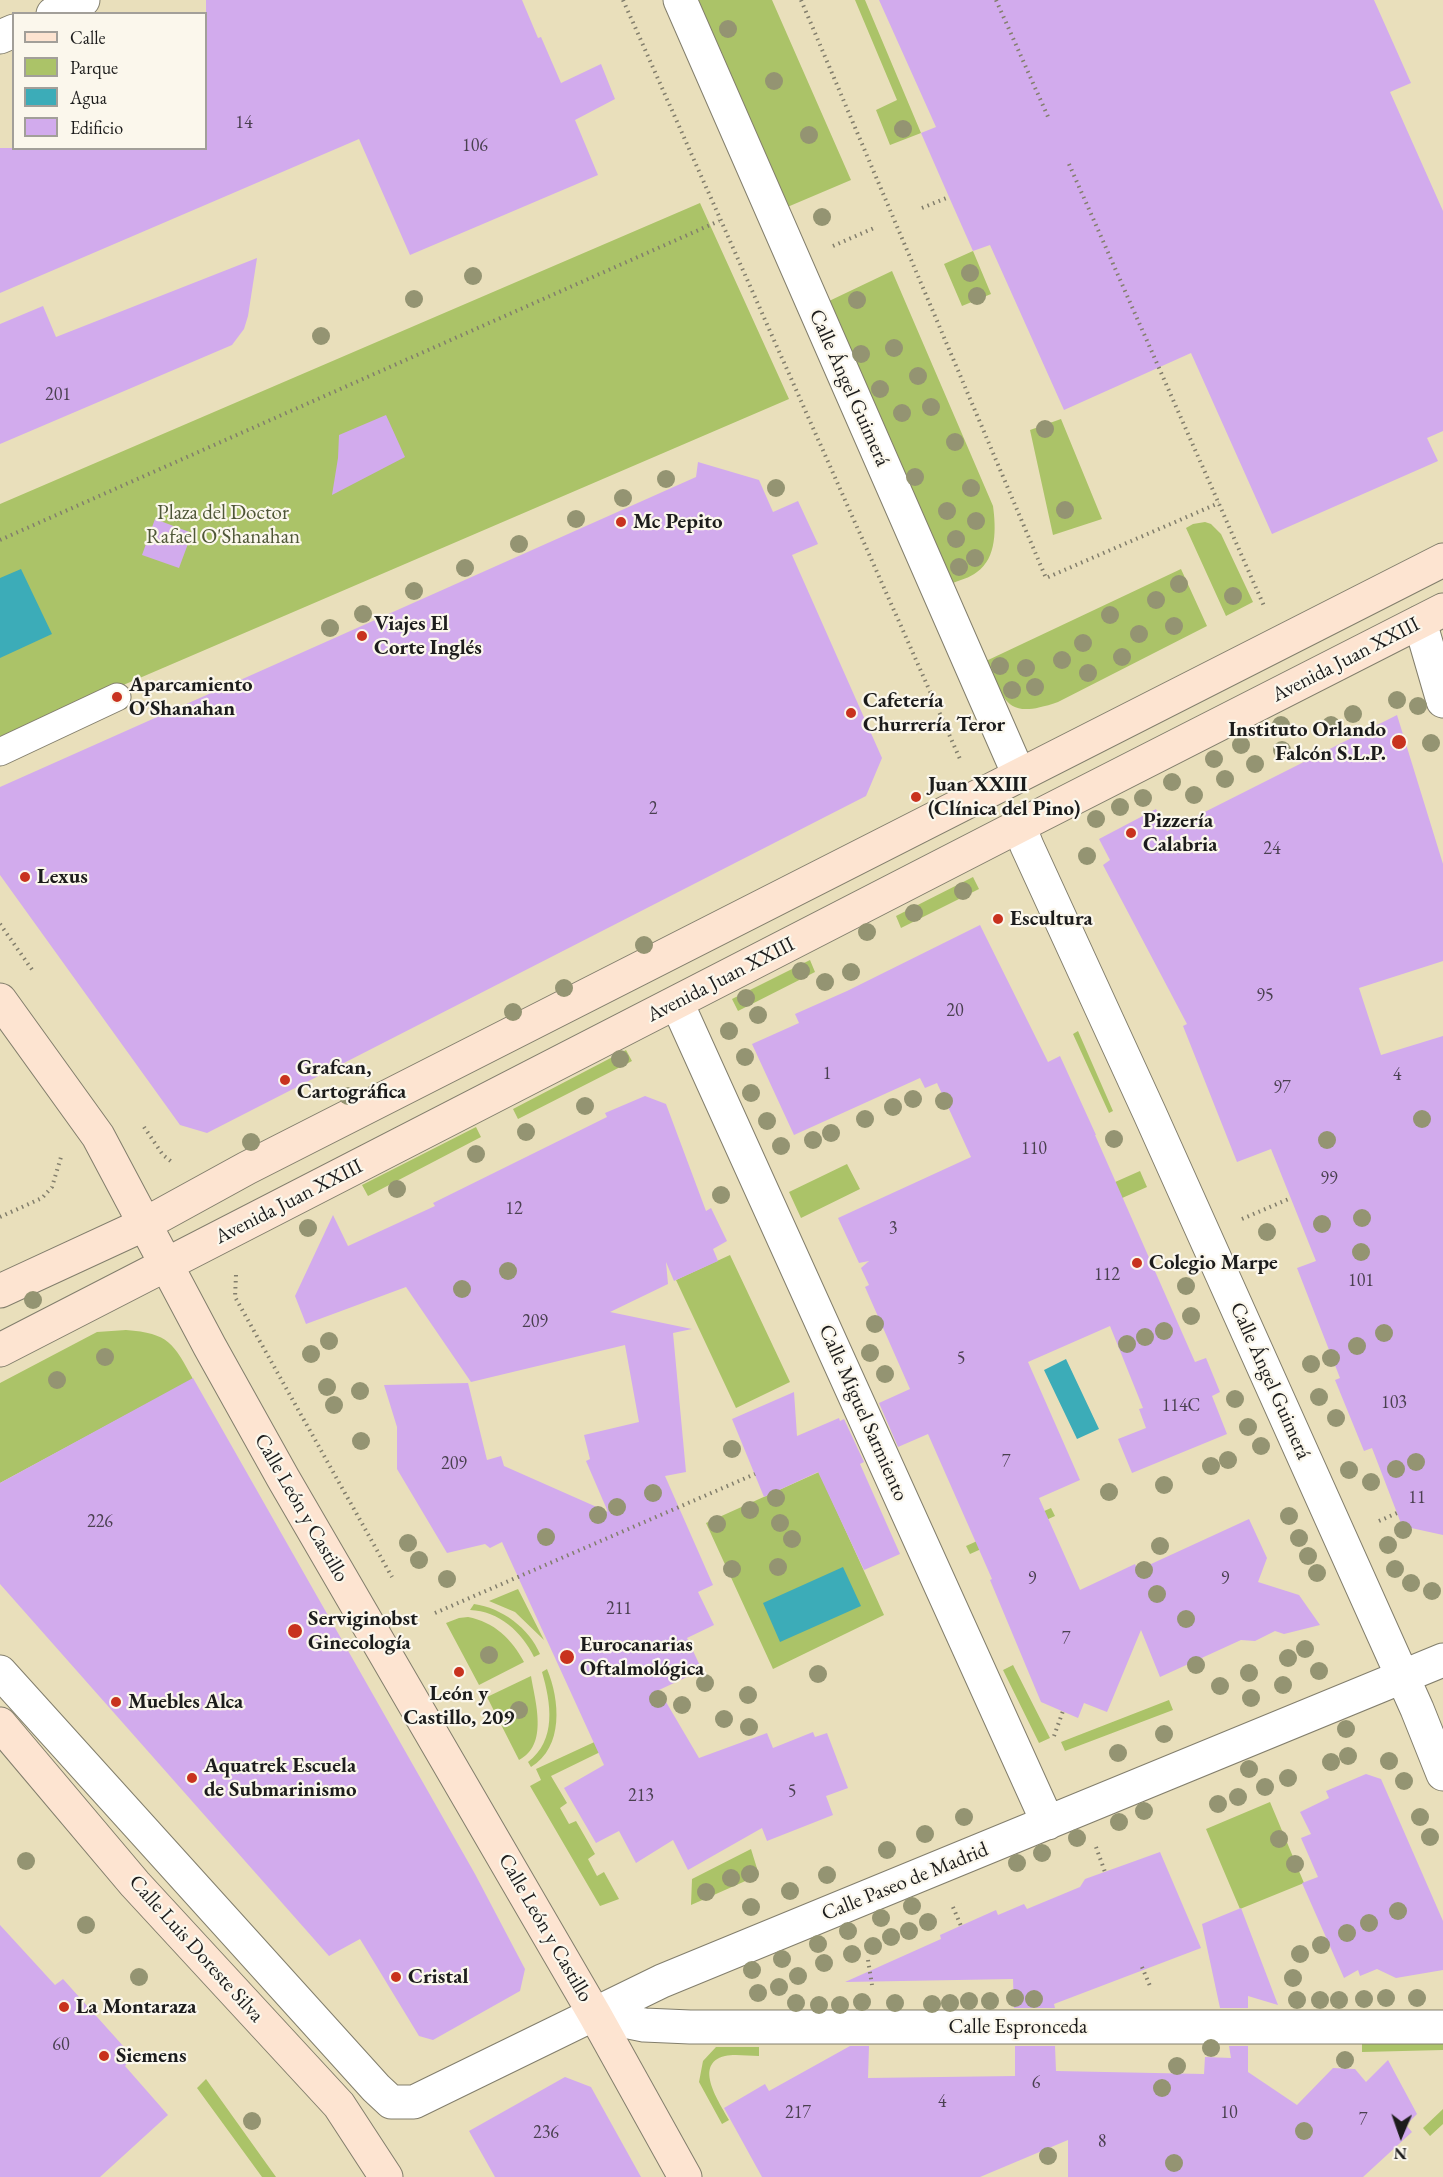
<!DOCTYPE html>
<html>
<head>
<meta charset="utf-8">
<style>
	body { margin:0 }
	#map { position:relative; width:1443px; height:2177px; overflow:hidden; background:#e9dfbb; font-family:"EB Garamond",serif }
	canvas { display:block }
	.legend { position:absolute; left:12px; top:12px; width:195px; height:138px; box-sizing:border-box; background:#fbf7ec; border:2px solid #a29f99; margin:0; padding:8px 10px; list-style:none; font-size:18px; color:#1c1c1c }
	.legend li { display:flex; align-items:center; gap:12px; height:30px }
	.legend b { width:30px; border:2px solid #a29f99 }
	.north { position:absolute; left:1371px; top:2105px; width:60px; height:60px; -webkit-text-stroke:4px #fbf7ec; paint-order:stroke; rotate:182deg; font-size:16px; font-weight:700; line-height:24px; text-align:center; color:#1c1c1c }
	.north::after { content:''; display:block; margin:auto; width:21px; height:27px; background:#1c1c1c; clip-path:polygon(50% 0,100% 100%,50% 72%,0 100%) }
</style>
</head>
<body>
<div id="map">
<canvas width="1443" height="2177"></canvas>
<ul class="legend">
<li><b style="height:8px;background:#fde4d1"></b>Calle</li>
<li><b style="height:16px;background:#abc368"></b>Parque</li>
<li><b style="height:16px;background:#3cacb8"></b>Agua</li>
<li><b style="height:16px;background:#d2abed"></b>Edificio</li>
</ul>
<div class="north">N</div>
</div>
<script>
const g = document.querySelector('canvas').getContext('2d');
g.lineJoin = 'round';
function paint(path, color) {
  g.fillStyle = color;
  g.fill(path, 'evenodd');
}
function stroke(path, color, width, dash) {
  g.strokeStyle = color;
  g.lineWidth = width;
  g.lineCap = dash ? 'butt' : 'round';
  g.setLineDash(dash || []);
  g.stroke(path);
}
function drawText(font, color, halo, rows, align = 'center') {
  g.font = font + ' "EB Garamond",serif';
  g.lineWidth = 4.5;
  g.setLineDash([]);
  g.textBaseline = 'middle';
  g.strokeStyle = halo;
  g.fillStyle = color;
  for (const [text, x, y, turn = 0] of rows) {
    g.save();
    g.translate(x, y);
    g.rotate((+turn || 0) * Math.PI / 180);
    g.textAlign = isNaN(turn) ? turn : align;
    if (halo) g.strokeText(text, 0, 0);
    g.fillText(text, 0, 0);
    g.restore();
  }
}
paint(new Path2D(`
	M695,0h77l79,180 -66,28z
	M855,0h10l56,133 -31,12 -14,-35 21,-10z
	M700,203l89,196 -789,339v-234z
	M973,251l18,43 -29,12 -18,-42z
	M892,271l101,235c3,22 4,52 -16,66 -7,6 -18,8 -26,12l-124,-282z
	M1061,419l41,100 -49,16 -23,-105z
	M1205,522l6,2 10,10 32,68 -27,14 -40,-88 7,-4z
	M1181,569l26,57 -149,76c-52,18 -52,1 -72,-41z
	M973,877l6,12 -78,39 -5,-12z
	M810,960l5,12 -77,39 -6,-12z
	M1078,1031l35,80 -4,2 -36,-79z
	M626,1050l6,11 -114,58 -5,-10z
	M476,1127l5,10 -113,59 -6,-11z
	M847,1164l13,25 -59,29 -12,-26z
	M1140,1171l7,16 -79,35 -7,-16z
	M730,1255l60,127 -54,26 -60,-128z
	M126,1330c43,3 48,14 67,49l-193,104v-100l97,-51z
	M819,1472l65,143 -111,54 -67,-146z
	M1051,1508l4,8 -85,38 -4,-8z
	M518,1589l26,51 -29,-28 -26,-11z
	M474,1604c28,4 55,24 66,50l-6,3c-12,-25 -35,-46 -64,-47z
	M468,1617c26,5 44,22 56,45l-45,23 -33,-62 13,-5z
	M1013,1665l37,73 -11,5 -36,-73z
	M547,1669c13,31 17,78 -16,98l-3,-5c29,-22 23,-59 14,-90z
	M531,1676c4,25 18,69 -12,84l-32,-63z
	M1169,1700l4,10 -108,41 -4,-9z
	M668,1708l4,9 -121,59 16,27 -7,5 9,16 7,-3 19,33 -7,5 9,17 7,-4 15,27 -19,7 -70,-120 11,-6 -5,-11z
	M1270,1802l34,81 -64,26 -34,-80z
	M751,1849l8,26 -68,30 1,-26z
	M1443,2039v11l-81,2v-12z
	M716,2047h43v9c-11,0 -24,-2 -34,0 -33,8 -5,47 4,64l-7,4 -23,-42 4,-21z
	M206,2079l70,98h-14l-65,-89z
	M1443,2109v15l-13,12 -7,-8z`), '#abc368');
paint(new Path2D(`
	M21,569l31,65 -52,24v-80z
	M1066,1359l33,70 -22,10 -33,-69z
	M843,1567l18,39 -81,36 -17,-39z`), '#3cacb8');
paint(new Path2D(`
	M206,0h316l16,38 3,-1 20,46 40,-19 14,35 -40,21 23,55 -188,80 -51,-116 -359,154v-145h206z
	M879,0h495l37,83 -21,9 53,119v220l-16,7 11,23 -166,73 -81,-181 -127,57 -74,-165 -17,6 -24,-54 -28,-64 15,-6z
	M257,258l-9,58 -4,13 -12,16 -232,99v-120l43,-18 13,31z
	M386,415l19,42 -73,38 6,-37 1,-23z
	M698,462l61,18 14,32 25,-11 20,43 -26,11 90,203 -16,38 -659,337 -27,-8 -180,-250v-88l696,-310z
	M155,519l37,14 -13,35 -37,-13z
	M1397,715l46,149v97l-84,27 22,67 62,-19v499l-41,-9 -30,-78 -8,3 -29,-71 5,-2 -43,-110 19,-7 -45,-112 -34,13 -54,-136 4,-2 -84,-159 7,-5 -11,-21 57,-30 11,22z
	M980,925l68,137 12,-6 36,79h-1l100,227 11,-4 14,34 -8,4 15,38 -95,39 -14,-34 28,-11 -7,-19 4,-1 -33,-82 -82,36 52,118 -41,18 41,92 55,-26 3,6 111,-51 18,39 -9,24 41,13 21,30 -36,9 -9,-3 -20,10 -14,-1 -81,37 -19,-47 -34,82 -23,-9 -6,15 -37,-16 -51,-122 2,-1 -64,-145 -30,13 -19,-44 31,-14 -45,-102 4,-2 -8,-17 8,-7 -10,2 -21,-45 133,-61 -34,-74 -12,5 -5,-10 -126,57 -42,-91 47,-21 -4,-9 52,-23z
	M645,1096l21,8 40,107 5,-3 16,33 -14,8 5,12 -44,20 -8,-19 2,22 -58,28 82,17 -19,4 13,139 -21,4 48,109 -15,7 16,33 -27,13 15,32 -43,20 40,68 68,-25 6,15 40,-16 2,5 12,-4 21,55 -22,8 7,19 -66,26 -5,-13 -74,42 -15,-30 -37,23 -17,-32 -23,12 -32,-55 40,-23 -102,-223 -12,6 -5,-4 -38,9 -50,-84v-42l-13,-42 84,-2 19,77 14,-4 3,10 104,46 -22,-51 4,-2 -6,-24 55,-13 -14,-77 -154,37 -65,-95 -100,37 -11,-28 38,-81 15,31 87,-40 -2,-3 174,-86 -2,-4z
	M193,1378l282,496 50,95 -5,22 -87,49 -14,-4 -59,-97 -31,17 -329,-372v-101z
	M794,1392l3,44 42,-18 1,3 4,-2 20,43 -4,2 40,90 -36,16 -46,-98 -54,25 -32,-78z
	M1366,1774l15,5 62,142v49l-47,8 -19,-9 -17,7 -2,-6 -14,8 -42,-95 16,-6 -17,-39 10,-4 -11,-22 29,-14 -3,-7z
	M1160,1852l41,96 -147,56 1,4h-41l-1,-29 -168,3 96,-43 -1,-4 56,-25 2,5 26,-11 3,5 53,-22 5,-8z
	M1241,1908l37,97 -30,-9v12h-28l-18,-84z
	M0,1925l55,60 8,-6 70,78 -8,9 43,49 -68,62h-100z
	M850,2046h19l-1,32 147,-2v-30h40l1,25 148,3 1,-17 26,1 -2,-12h19v26l49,33 36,-37 22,1 11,13 22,-22 29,54 -11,11 6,7 -49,45h-295v-37l-88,37h-218l-38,-69 41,-24 4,7z
	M565,2077l26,10 50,90h-146l-26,-46z`), '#d2abed');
const lane = new Path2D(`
	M0,752l117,-55`);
const street = new Path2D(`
	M680,0l339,775
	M53,14l30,-14
	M0,37l14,-6
	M1420,622l23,79
	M1019,826l8,20 123,268 267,595 26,65
	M677,1003l371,820
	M0,1672l376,416 15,14h23l248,-121 781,-321
	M595,2015l49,10 46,2h753`);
const secondary = new Path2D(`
	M0,1000l98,136 112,211 73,131 312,537 90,162
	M0,1291l145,-67 102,-56 1196,-608
	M0,1350l1019,-524 424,-216
	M0,1724l135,160 204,221 47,72`);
stroke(lane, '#827e6c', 29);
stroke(street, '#827e6c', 35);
stroke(secondary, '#827e6c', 35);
stroke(new Path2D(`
	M623,0l337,759
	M801,0l245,578 173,-75
	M996,0l53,119
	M1069,164l195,442
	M922,208l27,-11
	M833,246l41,-18
	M0,540l719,-319
	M0,924l33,47
	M144,1127l19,28 10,8
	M0,1217l42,-19 10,-11 9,-30
	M1242,1219l49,-21
	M236,1275l-1,22 157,280
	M1379,1521l18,-8
	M435,1613l320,-139
	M1054,1736l9,-25
	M1096,1847l9,25
	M953,1907l8,19
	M868,1960l4,25
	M1142,1967l8,19`), '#827e6c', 4, [1.5, 4.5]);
stroke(lane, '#fff', 27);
stroke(street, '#fff', 33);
stroke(secondary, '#fde4d1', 33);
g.fillStyle = '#949472';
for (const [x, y] of [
	[728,29],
	[774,81],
	[903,129],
	[809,135],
	[822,217],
	[970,273],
	[473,276],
	[977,296],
	[414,299],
	[857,300],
	[321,336],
	[894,348],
	[861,354],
	[918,376],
	[880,389],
	[931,407],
	[902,413],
	[1045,429],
	[955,442],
	[915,477],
	[666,479],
	[776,488],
	[971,488],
	[623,498],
	[1065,510],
	[947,511],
	[576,519],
	[976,521],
	[956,539],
	[519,544],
	[975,558],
	[959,567],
	[465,568],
	[1179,584],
	[414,591],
	[1233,596],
	[1156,600],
	[363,614],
	[1110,615],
	[1174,626],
	[330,628],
	[1139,634],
	[1083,643],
	[1122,657],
	[1062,660],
	[1000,666],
	[1026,668],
	[1088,673],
	[1035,687],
	[1012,690],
	[1397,700],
	[1418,706],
	[1353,714],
	[1281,725],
	[1331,725],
	[1431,743],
	[1241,745],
	[1282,750],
	[1214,759],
	[1255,764],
	[1225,779],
	[1172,782],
	[1194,795],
	[1143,798],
	[1120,807],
	[1096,819],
	[1087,856],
	[963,891],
	[914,913],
	[867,932],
	[644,945],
	[801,971],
	[851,972],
	[825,982],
	[564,988],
	[746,998],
	[513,1012],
	[758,1015],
	[729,1031],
	[745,1057],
	[620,1059],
	[751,1093],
	[348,1096],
	[913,1099],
	[944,1101],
	[585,1106],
	[893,1107],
	[865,1119],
	[1422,1119],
	[767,1121],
	[526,1132],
	[831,1133],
	[1114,1139],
	[813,1140],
	[1327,1140],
	[251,1142],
	[781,1146],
	[476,1154],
	[397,1189],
	[721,1195],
	[1362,1218],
	[1322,1224],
	[308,1228],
	[1267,1232],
	[1361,1252],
	[508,1271],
	[1186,1286],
	[462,1289],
	[33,1300],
	[1191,1316],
	[875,1324],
	[1164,1331],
	[1384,1333],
	[1145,1337],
	[329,1341],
	[1127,1344],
	[1357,1346],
	[870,1353],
	[311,1354],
	[105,1357],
	[1331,1358],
	[1311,1364],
	[885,1374],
	[57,1380],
	[327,1387],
	[360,1391],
	[1319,1397],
	[1235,1399],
	[334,1405],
	[1336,1418],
	[1248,1427],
	[361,1441],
	[1261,1446],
	[732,1449],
	[1228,1460],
	[1416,1462],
	[1211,1466],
	[1396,1469],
	[1349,1470],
	[1371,1482],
	[1164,1485],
	[1109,1492],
	[653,1493],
	[776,1498],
	[617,1507],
	[750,1510],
	[598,1515],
	[1289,1516],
	[780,1523],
	[717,1524],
	[1403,1530],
	[546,1537],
	[1299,1538],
	[792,1539],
	[408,1543],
	[1388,1545],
	[1160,1546],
	[1308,1556],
	[419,1560],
	[778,1567],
	[732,1569],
	[1395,1569],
	[1144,1570],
	[1317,1573],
	[447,1579],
	[1411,1583],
	[1432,1591],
	[1157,1594],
	[1186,1619],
	[1305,1649],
	[489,1655],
	[1288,1658],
	[1196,1665],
	[1319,1671],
	[1249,1673],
	[818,1674],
	[705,1683],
	[1283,1685],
	[1220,1686],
	[748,1695],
	[1251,1698],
	[658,1699],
	[682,1705],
	[519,1710],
	[724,1719],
	[749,1727],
	[1346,1729],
	[1164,1734],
	[1118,1753],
	[1348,1756],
	[1389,1761],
	[1331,1762],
	[1249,1769],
	[1288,1778],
	[1404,1781],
	[1265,1787],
	[1238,1797],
	[1218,1804],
	[1144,1811],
	[964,1817],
	[1420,1817],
	[1119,1822],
	[925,1834],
	[1430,1837],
	[1077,1838],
	[1279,1839],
	[887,1850],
	[1042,1853],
	[26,1861],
	[1017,1863],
	[1295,1864],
	[750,1874],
	[827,1875],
	[731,1878],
	[790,1891],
	[706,1892],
	[912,1906],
	[751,1907],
	[1398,1911],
	[881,1918],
	[928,1922],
	[1369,1923],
	[86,1925],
	[848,1931],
	[909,1931],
	[1347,1933],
	[891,1937],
	[818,1944],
	[1321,1945],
	[873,1946],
	[852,1954],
	[1300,1954],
	[782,1959],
	[824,1963],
	[752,1970],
	[798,1976],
	[139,1977],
	[1293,1978],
	[779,1987],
	[758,1993],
	[1015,1998],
	[1386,1998],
	[1417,1998],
	[1034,1999],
	[1364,1999],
	[1297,2000],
	[1320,2000],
	[1339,2000],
	[969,2001],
	[990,2001],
	[862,2002],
	[796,2003],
	[895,2003],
	[950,2003],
	[932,2004],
	[819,2005],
	[840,2005],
	[1211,2048],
	[1345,2060],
	[1177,2066],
	[1162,2088],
	[252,2121],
	[1304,2131],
	[1048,2156],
	[1174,2163]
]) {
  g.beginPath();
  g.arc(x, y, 9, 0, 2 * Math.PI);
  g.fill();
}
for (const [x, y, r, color] of [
	[621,522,6,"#c8321e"],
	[362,636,6,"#c8321e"],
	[117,697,6,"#c8321e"],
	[851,713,6,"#c8321e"],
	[1399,742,8,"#c8321e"],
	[916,797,6,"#c8321e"],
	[1131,833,6,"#c8321e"],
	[25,877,6,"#c8321e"],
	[998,919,6,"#c8321e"],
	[285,1080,6,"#c8321e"],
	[1137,1263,6,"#c8321e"],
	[295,1631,8,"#c8321e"],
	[567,1657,8,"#c8321e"],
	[459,1672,6,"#c8321e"],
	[116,1702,6,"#c8321e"],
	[192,1778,6,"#c8321e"],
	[396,1977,6,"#c8321e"],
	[64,2007,6,"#c8321e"],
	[104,2056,6,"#c8321e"]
]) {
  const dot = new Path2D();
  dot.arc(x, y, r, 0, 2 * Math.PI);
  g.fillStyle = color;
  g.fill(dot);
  stroke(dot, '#fbf7ec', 2);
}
drawText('18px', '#4a4050', null, [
	["14",244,123],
	["106",475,146],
	["201",58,395],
	["2",653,809],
	["24",1272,849],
	["95",1265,996],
	["20",955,1011],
	["1",827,1074],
	["4",1397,1075],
	["97",1282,1088],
	["110",1034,1149],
	["99",1329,1179],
	["12",514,1209],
	["3",893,1229],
	["112",1107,1275],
	["101",1361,1281],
	["209",535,1322],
	["5",961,1359],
	["103",1394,1403],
	["114C",1181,1406],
	["7",1006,1462],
	["209",454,1464],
	["11",1417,1498],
	["226",100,1522],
	["9",1032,1579],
	["9",1225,1579],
	["211",619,1609],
	["7",1066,1639],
	["5",792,1792],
	["213",641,1796],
	["60",61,2045],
	["6",1036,2083],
	["4",942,2102],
	["217",798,2113],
	["10",1229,2113],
	["7",1363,2120],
	["236",546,2133],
	["8",1102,2142]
]);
drawText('21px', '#1c1c1c', '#fbf7ec', [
	["Calle Ángel Guimerá",849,388,66],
	["Avenida Juan XXIII",1346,660,-27],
	["Avenida Juan XXIII",721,980,-27],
	["Avenida Juan XXIII",289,1202,-27],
	["Calle Ángel Guimerá",1270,1381,66],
	["Calle Miguel Sarmiento",863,1413,66],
	["Calle León y Castillo",301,1508,60],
	["Calle Paseo de Madrid",905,1882,-22],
	["Calle León y Castillo",545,1928,60],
	["Calle Luis Doreste Silva",196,1949,48],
	["Calle Espronceda",1018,2027]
]);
drawText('21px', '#4e5637', '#fbf7ec', [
	["Plaza del Doctor",223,513],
	["Rafael O'Shanahan",223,537]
]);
drawText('bold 21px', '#1c1c1c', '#fbf7ec', [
	["Mc Pepito",633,522],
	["Viajes El",374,624],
	["Corte Inglés",374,648],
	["Aparcamiento",129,685],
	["O´Shanahan",129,709],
	["Cafetería",863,701],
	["Churrería Teror",863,725],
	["Instituto Orlando",1386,730,"right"],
	["Falcón S.L.P.",1386,754,"right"],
	["Juan XXIII",928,785],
	["(Clínica del Pino)",928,809],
	["Pizzería",1143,821],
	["Calabria",1143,845],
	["Lexus",37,877],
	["Escultura",1010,919],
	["Grafcan,",297,1068],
	["Cartográfica",297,1092],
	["Colegio Marpe",1149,1263],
	["Serviginobst",308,1619],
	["Ginecología",308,1643],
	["Eurocanarias",580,1645],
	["Oftalmológica",580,1669],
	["León y",459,1694,"center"],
	["Castillo, 209",459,1718,"center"],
	["Muebles Alca",128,1702],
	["Aquatrek Escuela",204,1766],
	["de Submarinismo",204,1790],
	["Cristal",408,1977],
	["La Montaraza",76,2007],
	["Siemens",116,2056]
], 'left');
</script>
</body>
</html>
